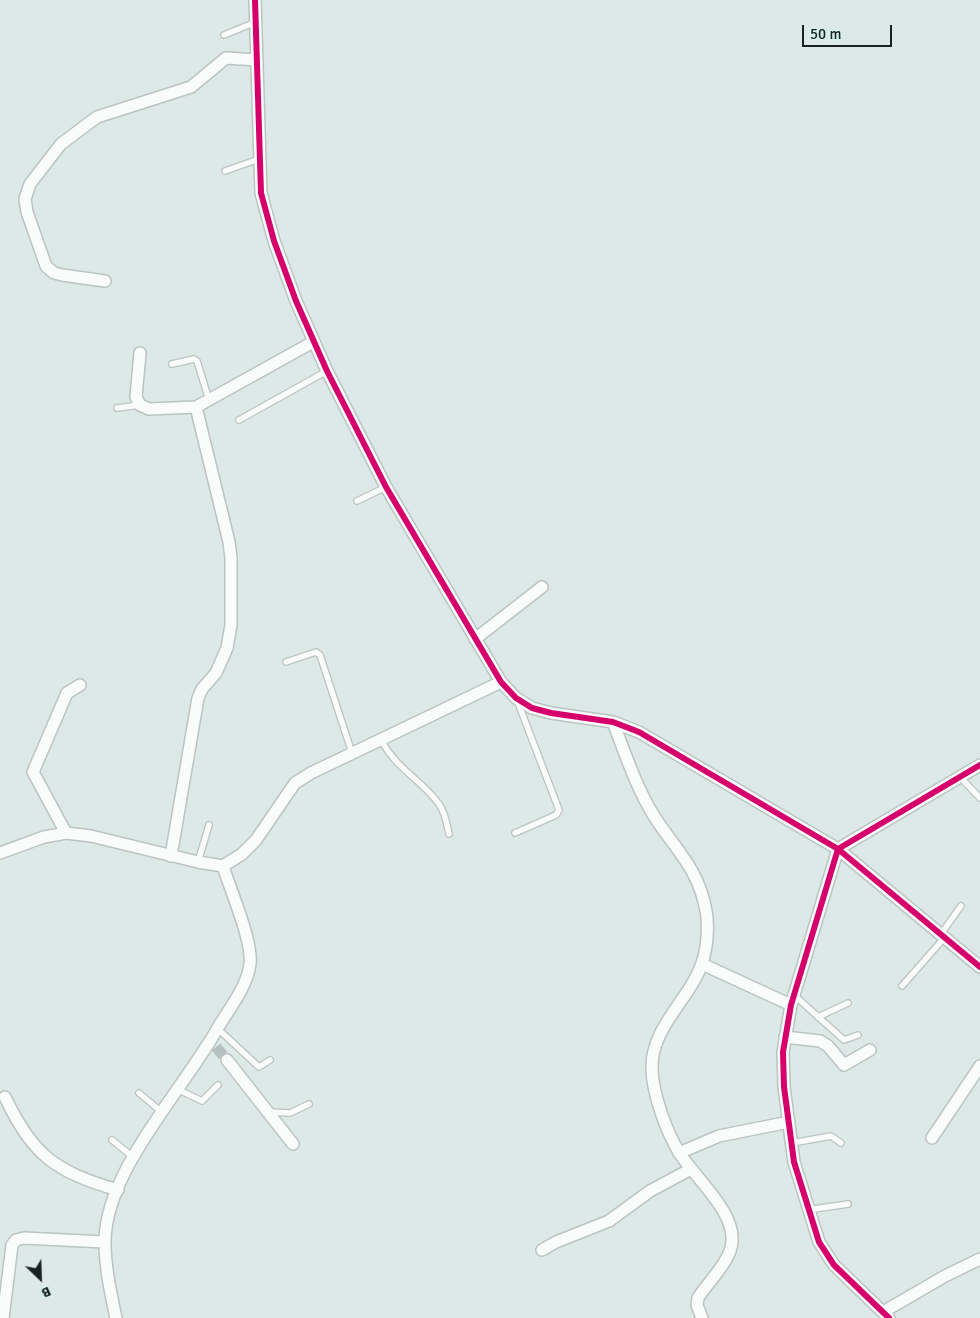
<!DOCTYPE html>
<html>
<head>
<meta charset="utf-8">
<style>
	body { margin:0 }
	#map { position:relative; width:980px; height:1318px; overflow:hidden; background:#dce9e6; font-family:Signika,sans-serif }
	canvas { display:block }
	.north { position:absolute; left:15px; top:1253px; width:50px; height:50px; -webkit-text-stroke:4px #d6efea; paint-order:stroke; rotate:156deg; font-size:14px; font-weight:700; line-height:20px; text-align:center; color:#17211f }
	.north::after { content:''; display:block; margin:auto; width:18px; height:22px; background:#17211f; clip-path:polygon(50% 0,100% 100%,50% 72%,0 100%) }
	.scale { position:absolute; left:802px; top:25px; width:90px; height:22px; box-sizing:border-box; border:2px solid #17211f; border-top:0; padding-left:6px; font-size:15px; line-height:18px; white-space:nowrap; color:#17211f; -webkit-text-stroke:4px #d6efea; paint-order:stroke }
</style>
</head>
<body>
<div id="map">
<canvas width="980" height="1318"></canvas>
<div class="north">B</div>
<div class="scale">50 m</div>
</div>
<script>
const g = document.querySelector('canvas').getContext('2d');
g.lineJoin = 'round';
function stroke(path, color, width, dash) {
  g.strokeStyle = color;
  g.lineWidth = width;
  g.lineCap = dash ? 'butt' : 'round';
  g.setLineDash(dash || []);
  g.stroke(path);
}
stroke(new Path2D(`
	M216,1047l11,13`), '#b5c1be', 11, [11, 5.5]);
const service = new Path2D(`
	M224,35l32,-13
	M225,171l34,-12
	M172,364l22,-5 3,2 12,39
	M117,408l23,-3
	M239,420l88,-49
	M357,501l29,-14
	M286,662l30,-10 4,3 32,98
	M381,740c17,31 40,39 58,64 6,8 8,20 10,30
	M960,777l20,21
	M515,833l41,-18 3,-5 -42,-110
	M198,862l11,-37
	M941,934l20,-28
	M902,986l43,-49
	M795,996l49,44 14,-5
	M818,1017l30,-14
	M218,1029l41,38 11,-7
	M179,1090l23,11 16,-16
	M139,1093l24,20
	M269,1112l21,1 19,-9
	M112,1140l21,17
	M792,1143l39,-7 10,7
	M807,1210l41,-6`);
const minor = new Path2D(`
	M255,0l6,193 13,48 22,60 31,70 59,116 115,195 15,16 16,10 19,5 62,9 26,10 199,117 142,118
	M105,281l-43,-6 -8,-2 -8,-7 -19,-54 -2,-13 5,-15 31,-40 36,-27 94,-30 35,-29 31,2
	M140,353l-4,44 4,8 9,4 47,-2 117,-65
	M475,639l67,-52
	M613,722c12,31 23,65 41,94 21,33 45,53 52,95 3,15 1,38 -4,52 -11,35 -51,64 -50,105 0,25 15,65 28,86 16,25 63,64 50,97 -6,17 -22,31 -32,47l-1,7 5,13
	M66,833l-33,-61 34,-79 13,-8
	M0,853l44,-16 22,-4 25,3 107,26 25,4 19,-12 14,-14 39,-57 16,-10 190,-91
	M171,856l27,-158 4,-9 14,-16 11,-25 4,-23v-67l-2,-16 -33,-135
	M702,964l89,41
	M785,1037l35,4 8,5 16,19 26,-15
	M227,1060l66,84
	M5,1097c28,59 51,75 113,93
	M932,1138l48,-72
	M679,1153l40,-17 70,-14
	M542,1250l14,-8 53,-21 41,-30 41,-22
	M883,1312l62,-36 35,-17
	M3,1318l9,-73 4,-5 8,-2 80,4
	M116,1318c-5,-24 -11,-50 -11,-75 -1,-70 77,-152 111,-212 12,-21 31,-43 34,-67 3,-22 -20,-75 -27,-98
	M889,1318l-55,-53 -15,-23 -25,-80 -10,-75 -1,-35 8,-47 47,-156 142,-84`);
stroke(service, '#bac4c2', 8);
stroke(minor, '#bac4c2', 14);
stroke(service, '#fafcfb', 5.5);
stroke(minor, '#fafcfb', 11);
stroke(new Path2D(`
	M255,0l6,193 13,48 22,60 31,70 59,116 115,195 15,16 16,10 19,5 62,9 26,10 199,117 142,118
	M889,1318l-55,-53 -15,-23 -25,-80 -10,-75 -1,-35 8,-47 47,-156 142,-84`), '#d6006c', 6);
</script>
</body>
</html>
